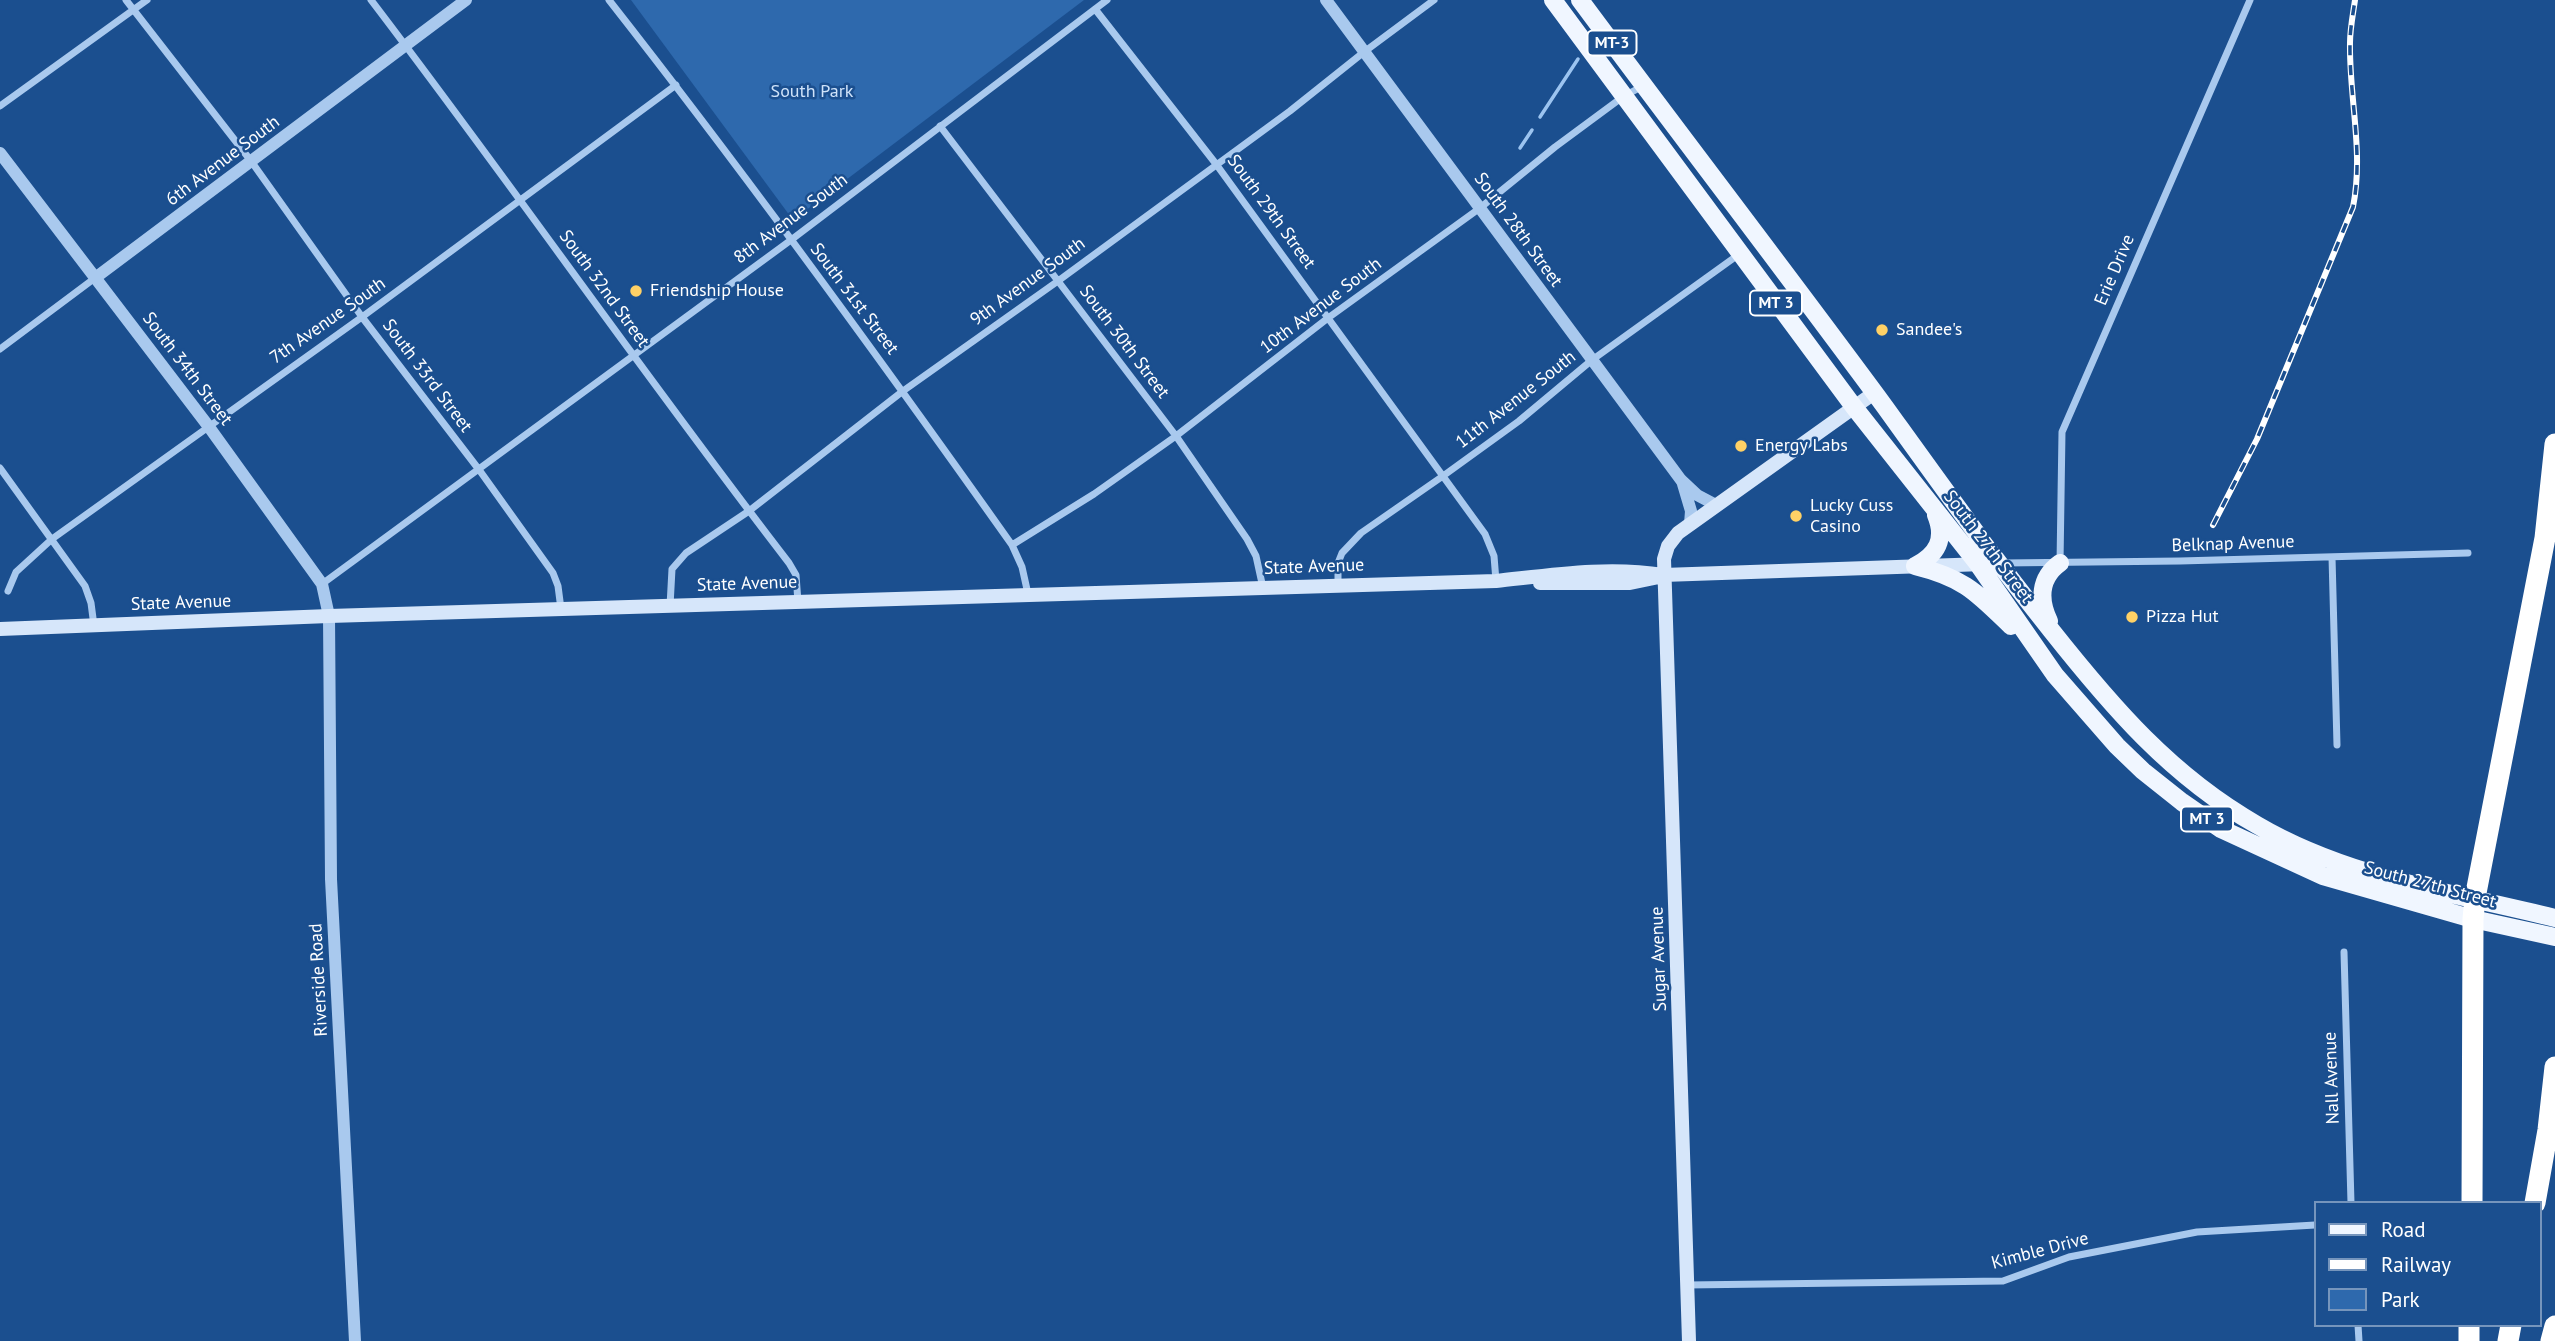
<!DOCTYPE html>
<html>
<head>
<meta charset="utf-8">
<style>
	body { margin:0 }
	#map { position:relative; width:2555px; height:1341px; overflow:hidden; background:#1b4f8f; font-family:"PT Sans",sans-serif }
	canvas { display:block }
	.legend { position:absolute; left:2314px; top:1201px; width:228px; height:126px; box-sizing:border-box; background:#1b4f8f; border:2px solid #7695bc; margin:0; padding:9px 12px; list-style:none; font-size:21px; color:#fff }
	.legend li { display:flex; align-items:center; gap:14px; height:35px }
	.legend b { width:35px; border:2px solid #7695bc }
</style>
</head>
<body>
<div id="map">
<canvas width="2555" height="1341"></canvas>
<ul class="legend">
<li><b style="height:9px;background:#f0f6ff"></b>Road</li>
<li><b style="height:9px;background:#fff"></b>Railway</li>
<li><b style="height:19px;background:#2e69ad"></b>Park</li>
</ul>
</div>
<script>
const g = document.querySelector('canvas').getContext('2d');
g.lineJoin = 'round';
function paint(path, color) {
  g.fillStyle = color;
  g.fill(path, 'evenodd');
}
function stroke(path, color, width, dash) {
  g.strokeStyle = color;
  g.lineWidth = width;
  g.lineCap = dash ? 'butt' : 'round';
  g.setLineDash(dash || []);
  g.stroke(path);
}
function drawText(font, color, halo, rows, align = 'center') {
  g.font = font + ' "PT Sans",sans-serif';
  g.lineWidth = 5;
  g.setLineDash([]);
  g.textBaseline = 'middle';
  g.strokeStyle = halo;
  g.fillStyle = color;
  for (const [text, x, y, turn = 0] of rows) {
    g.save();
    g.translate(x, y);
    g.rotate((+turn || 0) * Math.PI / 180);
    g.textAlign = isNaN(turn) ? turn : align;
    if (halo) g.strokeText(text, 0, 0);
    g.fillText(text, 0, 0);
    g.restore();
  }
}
paint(new Path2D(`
	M631,0h453l-291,220z`), '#2e69ad');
stroke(new Path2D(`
	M1540,117l38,-58
	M1520,148l12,-18`), '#9cc4f0', 3.5);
stroke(new Path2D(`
	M126,0l125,161 111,156 118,154 73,102 5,13 3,23
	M371,0c142,186 275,378 418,563l7,12 2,27
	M609,0c139,177 272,360 403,545l10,22 6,27
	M1095,9l121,155 269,370 9,22 2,25
	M0,106l147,-106
	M940,126l236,310 71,103 9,17 7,32
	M0,349l95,-71
	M0,468l85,118 6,17 3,23
	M1012,545l82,-51 82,-58 152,-118 152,-110 75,-61 69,-51 19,-10
	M2332,557l5,188
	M2003,563l177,-2 288,-8
	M2060,563l2,-131 188,-432
	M322,584l469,-344 316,-240
	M1338,586v-23l4,-10 19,-20 82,-57 76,-55 73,-61 146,-105
	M8,591l8,-19 36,-33 310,-222 314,-232
	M670,606l2,-37 14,-16 63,-42 154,-120 155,-110 232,-170 74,-59 70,-52
	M2344,952l7,251
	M1687,1285l316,-4 66,-24 128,-25 118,-7
	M2358,1325l1,16`), '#a9c9ee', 7);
stroke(new Path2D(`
	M1326,0l355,480 16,15 19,10
	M0,153l209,274 113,157 7,32 2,263 24,462
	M95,278l371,-278
	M1683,484l8,27 -1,13`), '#a9c9ee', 12);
stroke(new Path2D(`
	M1540,583h90l29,-6
	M0,629l329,-13 1167,-35c56,-6 112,-15 167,-6l321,-11
	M1689,1341l-25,-782 4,-13 10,-13 196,-140`), '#d6e6fa', 14);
stroke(new Path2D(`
	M1553,0l301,407 124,157 77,111 62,71 26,25 39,31 39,27 102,47 150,43 82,18
	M1580,0c101,136 204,270 305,407 54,75 108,151 166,223 61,77 120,146 206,195 90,53 198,68 298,93
	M1915,566c49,12 61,26 96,60
	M1915,566c22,-11 31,-27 21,-51
	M2049,621c-10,-21 -10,-43 11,-58`), '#f0f6ff', 18);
stroke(new Path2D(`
	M2472,1203l1,-284 2,-21 70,-360 10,-94
	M2535,1203l13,-73 7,-63
	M2469,1341v-16
	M2508,1341l3,-16
	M2551,1341l4,-15`), '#fff', 21);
const rail = new Path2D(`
	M2213,525l44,-86 96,-232c11,-55 -4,-109 -3,-164 0,-14 3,-29 5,-43`);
stroke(rail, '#fff', 6);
stroke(rail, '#1b4f8f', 3.5, [10]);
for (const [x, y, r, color] of [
	[636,291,7,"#ffd166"],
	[1882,330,7,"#ffd166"],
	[1741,446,7,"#ffd166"],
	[1796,516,7,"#ffd166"],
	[2132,617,7,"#ffd166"]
]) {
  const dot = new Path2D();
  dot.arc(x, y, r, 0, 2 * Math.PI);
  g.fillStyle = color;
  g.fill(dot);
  stroke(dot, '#1b4f8f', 2.5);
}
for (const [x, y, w] of [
	[1612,43,49],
	[1776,303,52],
	[2207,819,52]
]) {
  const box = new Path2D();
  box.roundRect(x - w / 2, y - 12.5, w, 25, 5);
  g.fillStyle = '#1b4f8f';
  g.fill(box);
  stroke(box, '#fff', 2);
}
drawText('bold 16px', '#fff', null, [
	["MT-3",1612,43],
	["MT 3",1776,303],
	["MT 3",2207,819]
]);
drawText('18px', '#cfe3fa', '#1b4f8f', [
	["South Park",812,92]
]);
drawText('18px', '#fff', '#1b4f8f', [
	["6th Avenue South",223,161,-37],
	["South 29th Street",1271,212,54],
	["8th Avenue South",791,219,-37],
	["South 28th Street",1518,230,54],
	["Erie Drive",2115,270,-67],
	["9th Avenue South",1028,282,-36],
	["South 32nd Street",604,289,54],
	["South 31st Street",854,299,53],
	["10th Avenue South",1321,306,-37],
	["7th Avenue South",328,321,-35],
	["South 30th Street",1124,342,53],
	["South 34th Street",187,369,53],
	["South 33rd Street",427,376,53],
	["11th Avenue South",1516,400,-38],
	["Belknap Avenue",2233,544,-2],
	["South 27th Street",1988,547,53],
	["State Avenue",1314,567,-2],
	["State Avenue",747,584,-2],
	["State Avenue",181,603,-2],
	["South 27th Street",2430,885,15],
	["Sugar Avenue",1659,959,-92],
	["Riverside Road",319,980,-93],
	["Nall Avenue",2332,1078,-92],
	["Kimble Drive",2040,1251,-15]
]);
drawText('18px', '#fff', '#1b4f8f', [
	["Friendship House",650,291],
	["Sandee's",1896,330],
	["Energy Labs",1755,446],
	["Lucky Cuss",1810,506],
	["Casino",1810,527],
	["Pizza Hut",2146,617]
], 'left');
</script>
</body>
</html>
